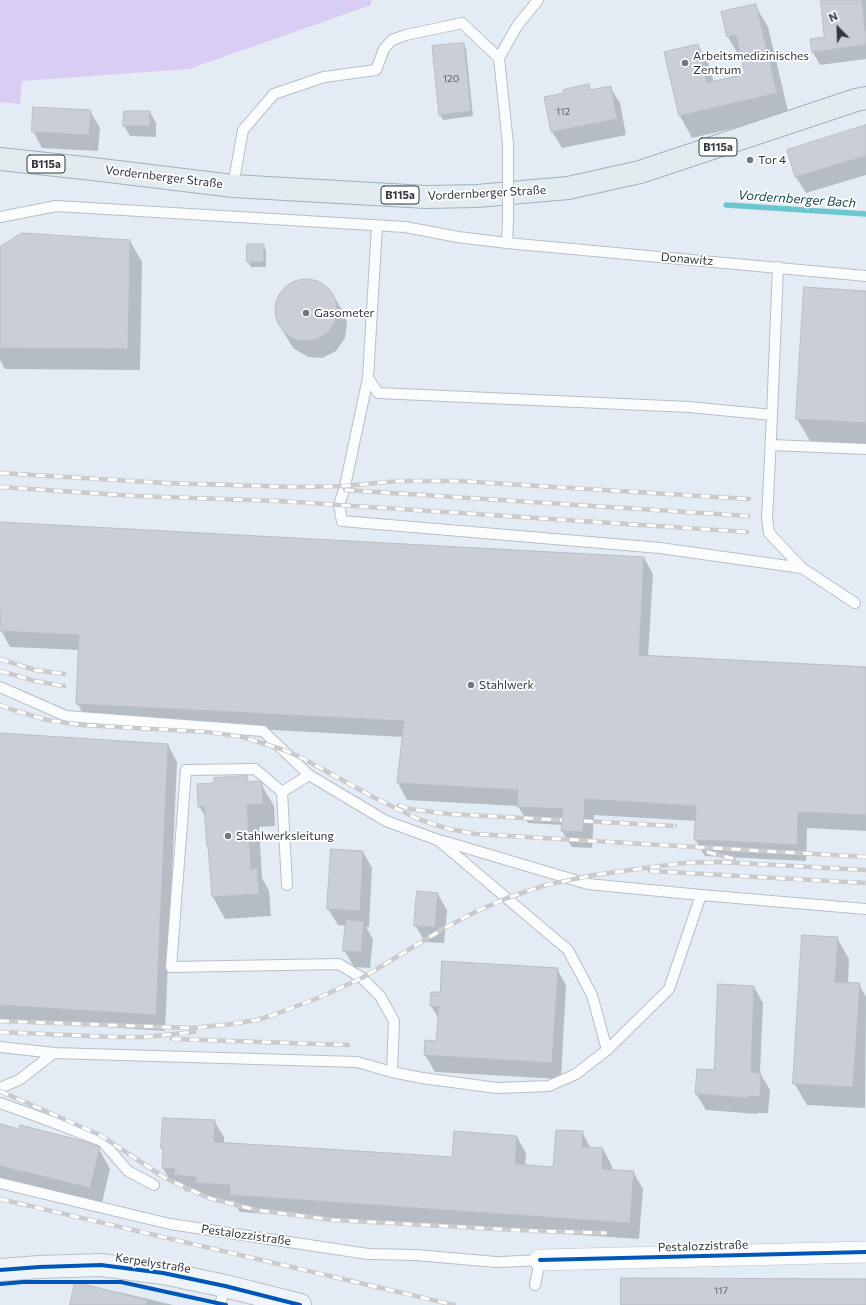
<!DOCTYPE html>
<html>
<head>
<meta charset="utf-8">
<style>
	body { margin:0 }
	#map { position:relative; width:866px; height:1305px; overflow:hidden; background:#e3ecf5; font-family:Commissioner,sans-serif }
	canvas { display:block }
	.north { position:absolute; left:818px; top:8px; width:40px; height:40px; -webkit-text-stroke:3px #fff; paint-order:stroke; rotate:337deg; font-size:11px; font-weight:700; line-height:16px; text-align:center; color:#32383f }
	.north::after { content:''; display:block; margin:auto; width:14px; height:18px; background:#32383f; clip-path:polygon(50% 0,100% 100%,50% 72%,0 100%) }
</style>
</head>
<body>
<div id="map">
<canvas width="866" height="1305"></canvas>
<div class="north">N</div>
</div>
<script>
const g = document.querySelector('canvas').getContext('2d');
g.lineJoin = 'round';
function paint(path, color) {
  g.fillStyle = color;
  g.fill(path, 'evenodd');
}
function stroke(path, color, width, dash) {
  g.strokeStyle = color;
  g.lineWidth = width;
  g.lineCap = dash ? 'butt' : 'round';
  g.setLineDash(dash || []);
  g.stroke(path);
}
function drawText(font, color, halo, rows, align = 'center') {
  g.font = font + ' Commissioner,sans-serif';
  g.lineWidth = 3.5;
  g.setLineDash([]);
  g.textBaseline = 'middle';
  g.strokeStyle = halo;
  g.fillStyle = color;
  for (const [text, x, y, turn = 0] of rows) {
    g.save();
    g.translate(x, y);
    g.rotate((+turn || 0) * Math.PI / 180);
    g.textAlign = isNaN(turn) ? turn : align;
    if (halo) g.strokeText(text, 0, 0);
    g.fillText(text, 0, 0);
    g.restore();
  }
}
paint(new Path2D(`
	M0,0h371v5l-182,64 -167,12 -2,23 -20,-2z`), '#d9cdf3');
paint(new Path2D(`
	M822,0h44v59l-46,6 -7,-13 -2,-12 14,-2z
	M755,5l13,22 21,88 -97,23 -12,-22 -15,-63 33,-8 12,22 4,16 33,-8 -5,-17h-2l-12,-21z
	M463,44l3,5 7,67 -30,4 -3,-5z
	M588,85l3,5 19,-3 10,16 6,32 -64,13 -10,-16 13,-38z
	M90,111l10,17 -2,23 -56,-3 -9,-17z
	M150,112l6,11v14l-26,-1 -6,-10z
	M866,126v49l-60,18 -10,-16 -8,-27z
	M130,241l12,21 -2,108 -135,-1 -5,-9v-111z
	M248,245h15l3,5v17h-15l-3,-5z
	M313,280l19,13 10,17 5,12 -2,16 -9,13 -14,7 -14,-1 -15,-9 -16,-27 -1,-18 8,-15 10,-7z
	M805,288l61,4v152l-56,-3 -13,-22z
	M0,523l644,35 9,16 -5,83 218,11v163l-59,-3 -1,33 -101,-5 -10,-17 2,-18 -103,-6 -2,33 -20,-1 -10,-16 1,-6 -35,-2 -10,-17 -111,-6 -9,-17 5,-46 -316,-17 -10,-17 3,-53 -70,-3 -9,-17z
	M0,734l168,11 9,17 -12,269 -165,-11z
	M246,777l3,6 12,1 13,22 1,20 -16,1 3,51 7,13 2,25 -46,3 -12,-22 -3,-48 -2,-3 -2,-28 -7,-12 16,-22z
	M363,852l9,16 -3,59h-3l7,12 -3,29 -16,-1 -10,-17 3,-24 -9,-1 -10,-16z
	M437,893l10,17 -3,33 -19,-1 -10,-17z
	M837,938l12,21 -1,25h11l7,13 -1,111 -58,-3 -13,-22z
	M557,969l9,16 -5,94 -126,-7 -10,-17 12,-13 2,-23 -8,-13 10,-13z
	M754,987l9,16 -3,70 10,17 -2,23h-11v1l-51,-4 -10,-16 19,-23z
	M214,1121l10,16v6l229,15 64,-21 9,16 -1,13 29,2 28,-36 9,17h12l9,17v5l21,1 10,17 -4,50 -399,-27 -6,-11 -28,-2 -3,-6 -18,-2 -4,-6 -9,-1 -9,-16 1,-17 -2,-3z
	M0,1125l99,24 11,20 -9,38 -101,-25z
	M119,1292l54,13h-102l48,-11z`), '#0003');
stroke(new Path2D(`
	M726,205l140,9`), '#6bc6ce', 5.5);
const building = new Path2D(`
	M821,0h41l3,31h1v14l-54,7 -2,-13 14,-2z
	M756,4l21,89 -98,23 -15,-64 34,-8 9,39 38,-9 -9,-39 -9,2 -6,-25z
	M464,43l7,68 -32,4 -7,-69z
	M589,84l1,6 21,-4 6,33 -66,13 -7,-35 19,-4v-3z
	M33,107l58,3 -2,25 -57,-3z
	M124,111h26v15h-27z
	M866,125v31l-71,21 -8,-27z
	M22,233l108,7 -2,109 -128,-1v-101z
	M247,244h17v18h-17z
	M275 310a31 31 0 1 1 62 0a31 31 0 1 1-62 0Z
	M804,287l62,4v132l-70,-4z
	M0,522l644,35 -5,98 227,12v148l-68,-3 -1,33 -72,-4 -31,-1 2,-34 -111,-7 -2,33 -22,-1 2,-22 -46,-2 1,-17 -121,-7 7,-62 -328,-17 3,-69 -79,-4 1,-19h-1z
	M0,733l168,11 -12,271 -156,-10z
	M247,776v6l12,-1 3,2 1,21 -16,1 4,64 6,-1 2,26 -47,3 -4,-51h-1l-3,-40 -6,1 -1,-23 17,-1v-5z
	M331,849l32,2 -3,60 -33,-2z
	M417,891l21,2 -3,34 -21,-1z
	M346,919l18,3 -3,30 -18,-1z
	M802,935l36,2 -3,45 25,1 -7,104 -60,-3z
	M442,961l116,7 -6,95 -128,-8 1,-15 11,1 3,-34 -9,-1 1,-14h9z
	M718,984l36,2 -3,86 10,1 -1,24 -12,-1v2l-53,-4 2,-25 17,1z
	M163,1118l52,2 -1,22 238,15 2,-26 63,5 -2,28 38,3 3,-37 27,1 -1,16 21,1 -1,21 32,2 -4,52 -400,-28v-10l-34,-2v-6l-22,-2 1,-6 -13,-1 1,-20h-2z
	M0,1124l19,5 1,-4 63,16 15,5 2,2 -10,40 -90,-22z
	M621,1278l245,1v26h-245z
	M75,1282l72,18 -1,5h-76z`);
paint(building, '#cacfd7');
stroke(building, '#b9bdc5', 1);
const service = new Path2D(`
	M499,58l9,86
	M499,58l18,-32 21,-26
	M233,186l10,-56 31,-36 50,-17 52,-7 8,-21 8,-9 14,-5 56,-12 37,35
	M0,217l56,-11 349,21 53,10 49,6 359,33
	M377,226l-9,152 10,15 311,14 83,8 6,-148
	M507,243l1,-21
	M368,378l-23,108 -6,19 3,16 318,27 142,20
	M772,415l-4,85 -1,17 2,16 33,35 53,35
	M771,445l95,4
	M0,687l66,29 197,15 46,44 77,46 52,19 130,110 24,45 15,55
	M282,792l27,-17
	M443,841l145,43 113,11 165,14
	M287,885l-5,-93 -27,-23 -69,1 -15,197 168,-3 23,14 18,18 14,25 -2,51
	M0,1047l54,6 303,9 35,10 30,6 75,10 52,-2 27,-12 31,-24 62,-61 32,-94
	M0,1088l19,-8 35,-27
	M0,1103l39,14 63,24 26,30 26,14
	M0,1183l170,41 198,30 48,1 80,7
	M501,1262l39,-2 -5,25
	M220,1305l5,-19`);
const minor = new Path2D(`
	M540,1260l326,-8`);
const secondary = new Path2D(`
	M0,1270l39,-3 62,-2 62,8 62,13 75,19`);
const primary = new Path2D(`
	M0,159l93,10 140,17 193,11 51,-1 91,-8 72,-16 216,-72 10,-2`);
stroke(service, '#b8bec5', 12);
stroke(minor, '#b8bec5', 22);
stroke(secondary, '#b8bec5', 24);
stroke(primary, '#9fb2bd', 24);
stroke(service, '#fbfcfe', 10);
stroke(minor, '#fbfcfe', 21);
stroke(secondary, '#eef4f7', 22);
stroke(primary, '#e1ebf0', 22);
const rail = new Path2D(`
	M0,473l165,10 129,4 51,-1 53,-5h61l290,18
	M0,487l136,9 143,5 468,31
	M345,490l403,26
	M0,659l35,11 29,4
	M0,671l35,10 29,5
	M0,705l16,6 31,9 34,5 126,7 36,5 41,13 20,9 71,39 43,21 27,9 30,6 391,23
	M399,805l11,4 39,5 113,6
	M584,821l91,5
	M707,852l27,7
	M650,871l216,12
	M0,1021l192,7 39,-4 26,-4 19,-6 42,-16 44,-20 81,-49 32,-17 32,-14 39,-13 48,-10 89,-12 37,-1 146,8
	M0,1032l112,5h33l49,-5
	M172,1039l176,6
	M0,1091l100,44 65,43 44,20 47,12 78,10 201,11 71,2
	M0,1199l454,106`);
stroke(rail, '#c9cbce', 4.5);
stroke(rail, '#fff', 3, [9]);
const serviceBridge = new Path2D(`
	M508,222v-78`);
stroke(serviceBridge, '#b8bec5', 12, []);
stroke(serviceBridge, '#fbfcfe', 10);
stroke(new Path2D(`
	M540,1260l326,-8
	M0,1270l39,-3 62,-2 62,8 62,13 75,19
	M0,1284l23,-2h98l105,23`), '#0057b8', 4);
for (const [x, y, r, color] of [
	[685,63,4,"#70777f"],
	[750,160,4,"#70777f"],
	[306,313,4,"#70777f"],
	[471,685,4,"#70777f"],
	[228,836,4,"#70777f"]
]) {
  const dot = new Path2D();
  dot.arc(x, y, r, 0, 2 * Math.PI);
  g.fillStyle = color;
  g.fill(dot);
  stroke(dot, '#fff', 1.5);
}
drawText('10px', '#585e65', null, [
	["120",451,79],
	["112",563,112],
	["117",721,1291]
]);
for (const [x, y, w] of [
	[718,147,38],
	[46,164,38],
	[400,195,38]
]) {
  const box = new Path2D();
  box.roundRect(x - w / 2, y - 9, w, 18, 3);
  g.fillStyle = '#fff';
  g.fill(box);
  stroke(box, '#32383f', 1);
}
drawText('bold 11px', '#32383f', null, [
	["B115a",718,147],
	["B115a",46,164],
	["B115a",400,195]
]);
drawText('12px', '#32383f', '#fff', [
	["Arbeitsmedizinisches",693,56],
	["Zentrum",693,70],
	["Tor 4",758,160],
	["Gasometer",314,313],
	["Stahlwerk",479,685],
	["Stahlwerksleitung",236,836]
], 'left');
drawText('12px', '#32383f', '#fff', [
	["Vordernberger Straße",164,177,7],
	["Vordernberger Straße",487,193,-3],
	["Donawitz",687,259,5],
	["Pestalozzistraße",246,1235,8],
	["Pestalozzistraße",703,1246,-2],
	["Kerpelystraße",153,1263,9]
]);
drawText('italic 13px', '#164b4e', '#fff', [
	["Vordernberger Bach",797,199,4]
]);
</script>
</body>
</html>
